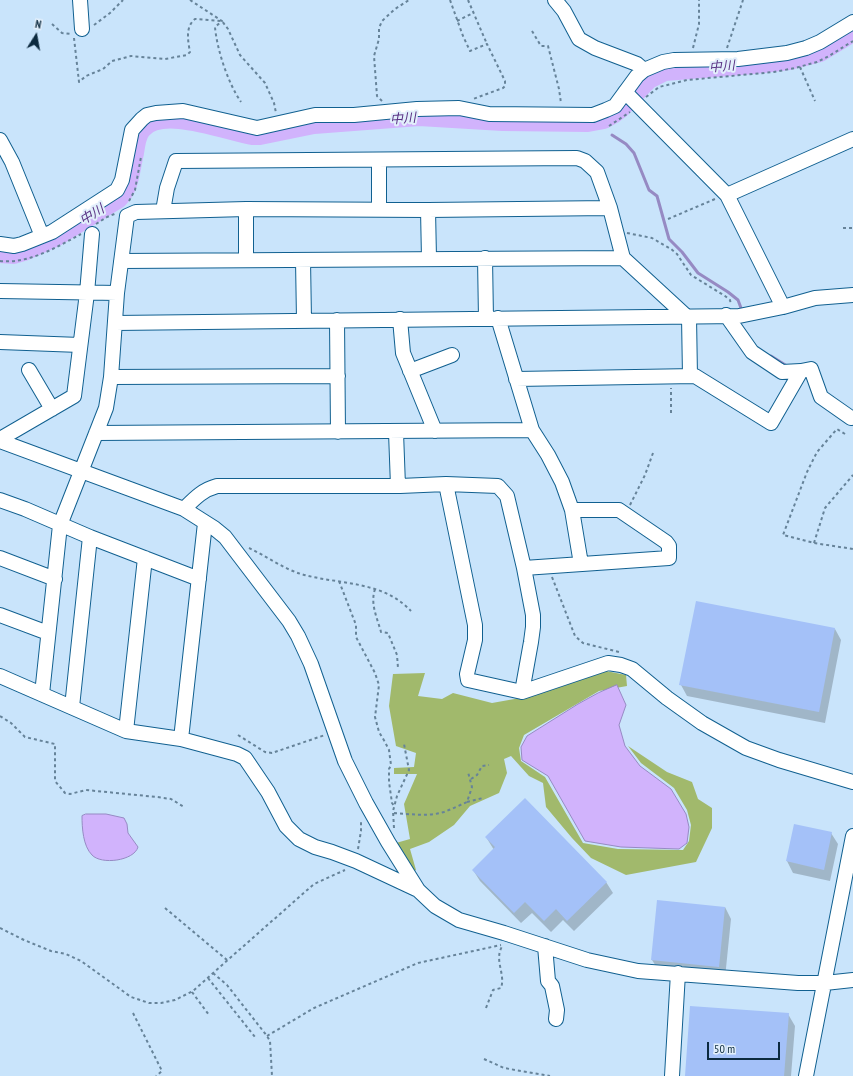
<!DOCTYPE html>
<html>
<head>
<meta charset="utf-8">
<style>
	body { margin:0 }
	#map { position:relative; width:853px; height:1076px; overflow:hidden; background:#c9e4fb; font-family:"PT Sans Narrow",sans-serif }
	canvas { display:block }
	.north { position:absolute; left:16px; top:16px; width:40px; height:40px; -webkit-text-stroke:3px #e2effb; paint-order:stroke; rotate:11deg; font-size:11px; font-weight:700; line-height:16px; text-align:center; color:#0c2a3f }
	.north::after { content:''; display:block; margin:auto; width:14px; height:18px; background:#0c2a3f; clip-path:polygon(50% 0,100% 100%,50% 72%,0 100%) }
	.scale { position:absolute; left:707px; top:1042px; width:73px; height:18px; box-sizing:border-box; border:2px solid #0c2a3f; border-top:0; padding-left:5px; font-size:12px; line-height:14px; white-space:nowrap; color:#0c2a3f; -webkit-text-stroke:3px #e2effb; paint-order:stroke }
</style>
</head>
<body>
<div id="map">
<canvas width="853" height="1076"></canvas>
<div class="north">N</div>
<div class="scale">50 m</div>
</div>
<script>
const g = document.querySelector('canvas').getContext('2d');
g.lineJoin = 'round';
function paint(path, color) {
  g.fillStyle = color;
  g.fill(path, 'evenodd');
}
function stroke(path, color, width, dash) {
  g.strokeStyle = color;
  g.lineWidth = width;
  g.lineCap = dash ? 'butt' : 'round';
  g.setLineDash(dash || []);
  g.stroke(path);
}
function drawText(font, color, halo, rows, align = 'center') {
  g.font = font + ' "PT Sans Narrow","Noto Sans JP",sans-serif';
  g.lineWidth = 4;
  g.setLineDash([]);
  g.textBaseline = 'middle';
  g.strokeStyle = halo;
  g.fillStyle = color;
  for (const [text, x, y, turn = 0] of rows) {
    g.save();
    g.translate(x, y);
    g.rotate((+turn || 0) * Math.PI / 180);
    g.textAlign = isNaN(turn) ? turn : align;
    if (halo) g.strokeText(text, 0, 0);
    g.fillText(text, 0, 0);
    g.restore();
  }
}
paint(new Path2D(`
	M606,671l20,4 1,11 -28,5 -75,44 -5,13 2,13 24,16 38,66 35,6 65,1 6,-9 2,-16 -4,-15 -13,-22 -33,-25 -13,-17 39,26 25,10 6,17 14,9v20l-16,34 -70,13 -35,-17 -19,-20 -26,-31 -3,-24 -14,-7 -18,-20 -7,3 3,14 -8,20 -29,13 -16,19 -25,17 -19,7 6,21 -5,4 -15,-31 14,-4 -6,-35 13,-30h-23v-6l20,-1 2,-14 -20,-7 -7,-40 4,-32 32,-1 -7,23 24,3 11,-6 39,10 28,-5z`), '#a1b96c');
const water = new Path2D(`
	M617,685l9,20 -7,20 6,21 15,20 31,23 15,25 3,13 -2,16 -8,6 -58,-2 -36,-6 -37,-65 -26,-16 -1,-13 6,-11 51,-32 20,-11z
	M86,814h20l18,4 3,6 1,9 10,14c-4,14 -37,18 -46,8 -9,-9 -10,-27 -10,-39z`);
paint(water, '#d1b3fc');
stroke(water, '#968ac3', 1);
paint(new Path2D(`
	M835,629l6,11 -16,83 -138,-27 -6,-11z
	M795,825l36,8 7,11 -8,37 -37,-8 -6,-12z
	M486,837l120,45 7,11 -39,38 -11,-11 -12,12 -19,-19 -11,10 -41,-42 -7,-11 21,-20z
	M725,907l6,12 -6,59 -66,-7 -7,-11z
	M788,1014l7,12 -4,50h-105z`), '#0003');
stroke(new Path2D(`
	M612,135l14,9 8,9 15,37 8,6 12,43 13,13 16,21 30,19 10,8 3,8
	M771,356l16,10`), '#968ac3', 3);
stroke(new Path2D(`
	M0,254l14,1 10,-3 33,-15 62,-38c12,-12 12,-30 16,-46 1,-7 2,-17 7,-23 19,-25 85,2 111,6h7l54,-11 105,-8 84,5 85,1 16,-3 9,-5 8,-6 28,-29 16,-8 89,-7 35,-4 31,-8 33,-20`), '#d1b3fc', 18);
paint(new Path2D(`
	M696,601l139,27 -16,84 -140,-27z
	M525,798l82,84 -40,39 -11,-12 -12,12 -19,-19 -11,11 -42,-43 23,-23 -10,-10z
	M794,824l38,8 -8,38 -38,-9z
	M657,900l68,7 -6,60 -68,-7z
	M690,1006l99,7 -5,63h-99z`), '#a4c1f8');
const minor = new Path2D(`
	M80,0l2,29
	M555,0l9,11 15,28 16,9 42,16 7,6
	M625,92l102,103 56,112
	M0,140l12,22 30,74
	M379,160v49
	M727,195l126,-56
	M246,209v51
	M428,210l1,48
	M163,211l4,-23 9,-27 401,-3 8,3 12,11 13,36 13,50 64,59
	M0,244l14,2 8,-2 30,-12 65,-42 5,-10 10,-50 10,-11 5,-4 9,-2 27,-2 74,17 58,-13h39l63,-6 42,-1 30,6 104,1 13,-5 9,-4 22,-30 7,-6 19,-8 11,-2 64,-1 49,-6 19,-5 14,-6 33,-20
	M485,258l1,61
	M303,260l1,60
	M121,261l502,-3
	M0,291l117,2
	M689,317l1,59
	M498,318l34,112 16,25 14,27 10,28h47l47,32 3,4v12l-145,10
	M400,319l3,34 32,78
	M337,320l1,112
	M115,323l624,-7 44,-9 32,-9 38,-3
	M0,342l80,3
	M29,370l23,39
	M410,371l42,-16
	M801,371l10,-2 10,28 30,21
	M111,377l227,-1
	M516,379l179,-3 76,47 30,-52 -19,1 -30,-20 -26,-37
	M396,432l2,54
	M96,433l436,-3
	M0,439l74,-43 13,-103 5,-59
	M0,441l184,68 30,19 11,9 64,84 9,15 13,28 34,97 21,42 22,39 30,48 17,16 24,14 45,13 83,27 51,11 160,12h27l28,-3
	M446,484l29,141v15l-8,34 1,6 54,12 86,-29 13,2 11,4 35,29 35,25 44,25 33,12 74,22
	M0,500l25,9 65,28
	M184,509c10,-10 18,-19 33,-23h183l46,-2 52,2 9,10 17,72 9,47v12l-2,15 -9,50
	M572,510l9,54
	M0,558l55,21
	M0,615l48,18
	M0,676l126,55 55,8 56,15 8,4 23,34 18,34 13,13 16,8 17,5 24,9 62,29
	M42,694l18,-169 46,-117 5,-31 6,-84 10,-77 9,-4 110,-3 182,1 182,-2
	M72,707l18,-170 109,42
	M126,731l19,-173
	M181,739l24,-216
	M545,946l3,35 4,5 5,24 -1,9
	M672,1076l6,-103
	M806,1076l47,-240`);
stroke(minor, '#116090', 16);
stroke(new Path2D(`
	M190,0l32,21 -7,6c2,23 13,56 26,75
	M450,0l13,36 7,15 17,-7 18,37v5l-2,2 -30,11
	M468,0l19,44
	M457,21l16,-8
	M52,24l10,9 9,1
	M94,25l16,-12 13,-13
	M532,31l9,15h7l11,43 2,14
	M74,38l5,44 7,-6 17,-7 9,-8 19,-5 34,3 22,-4 3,-3c-2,-11 -5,-25 5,-33l27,2 6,8 12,26 25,28 9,20 2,10
	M693,48l6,-24v-24
	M727,48l16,-48
	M800,67l15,34
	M646,97l13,-10 28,-7 87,-8 21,-4 22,-6 12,-6 24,-15
	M382,101l-5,-5 -3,-40 5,-17v-11l3,-7 13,-12 14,-9
	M609,126l21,-14
	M129,201l6,-11 6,-33
	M668,219l47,-20
	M96,224l11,-7 10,-4
	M843,228h10
	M627,233l25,5 19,11 6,5 14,21 34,21 5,4 1,5
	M0,261c29,3 57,-14 81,-27
	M671,413v-25
	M845,434l-8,-5 -20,23 -10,20 -24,63 31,8 39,6
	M630,505l15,-30 8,-22
	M814,543l11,-35 28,-33
	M249,548c17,8 35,21 52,26 38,11 81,6 110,37
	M552,577l23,59 8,7 36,9
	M339,581l17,44v12l19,36 4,12 -4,32 4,15 6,10 4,8 2,15 -2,4v13l3,21 3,4
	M375,589c-5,15 2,28 6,43l7,1 9,22 1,13
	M0,716l11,7 14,14 30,7v37l10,12 5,1 16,-4 71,7 14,2 13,8
	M238,735l27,17 7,1 53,-18
	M471,779l6,-4 5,-9 7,-1
	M467,802l16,-4
	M394,813c17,1 34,4 50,-1 8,-3 16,-7 23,-10l5,-15 -4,-15
	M394,828l-1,-17 4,-15 12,-26 -5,-26
	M358,849l3,-18v-11
	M165,908l62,52
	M0,928l24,12 27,11 15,3 15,7 50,36 18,6h12l14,-3 18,-9 37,-33 84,-74 31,-14
	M213,973l14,12 40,51 3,5 2,35
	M208,978l47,59
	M192,992l17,23
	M486,1008l7,-18 8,-2c5,-14 -8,-29 2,-43
	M133,1013l29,58 -6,5
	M267,1036l47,-28 104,-45 83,-18
	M484,1059l20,9 46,8`), '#668399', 2, [3, 3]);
stroke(minor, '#fff', 14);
drawText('italic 13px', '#583083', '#e2effb', [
	["中川",722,67,-5],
	["中川",403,119,-4],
	["中川",92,215,-32]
]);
</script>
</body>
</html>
